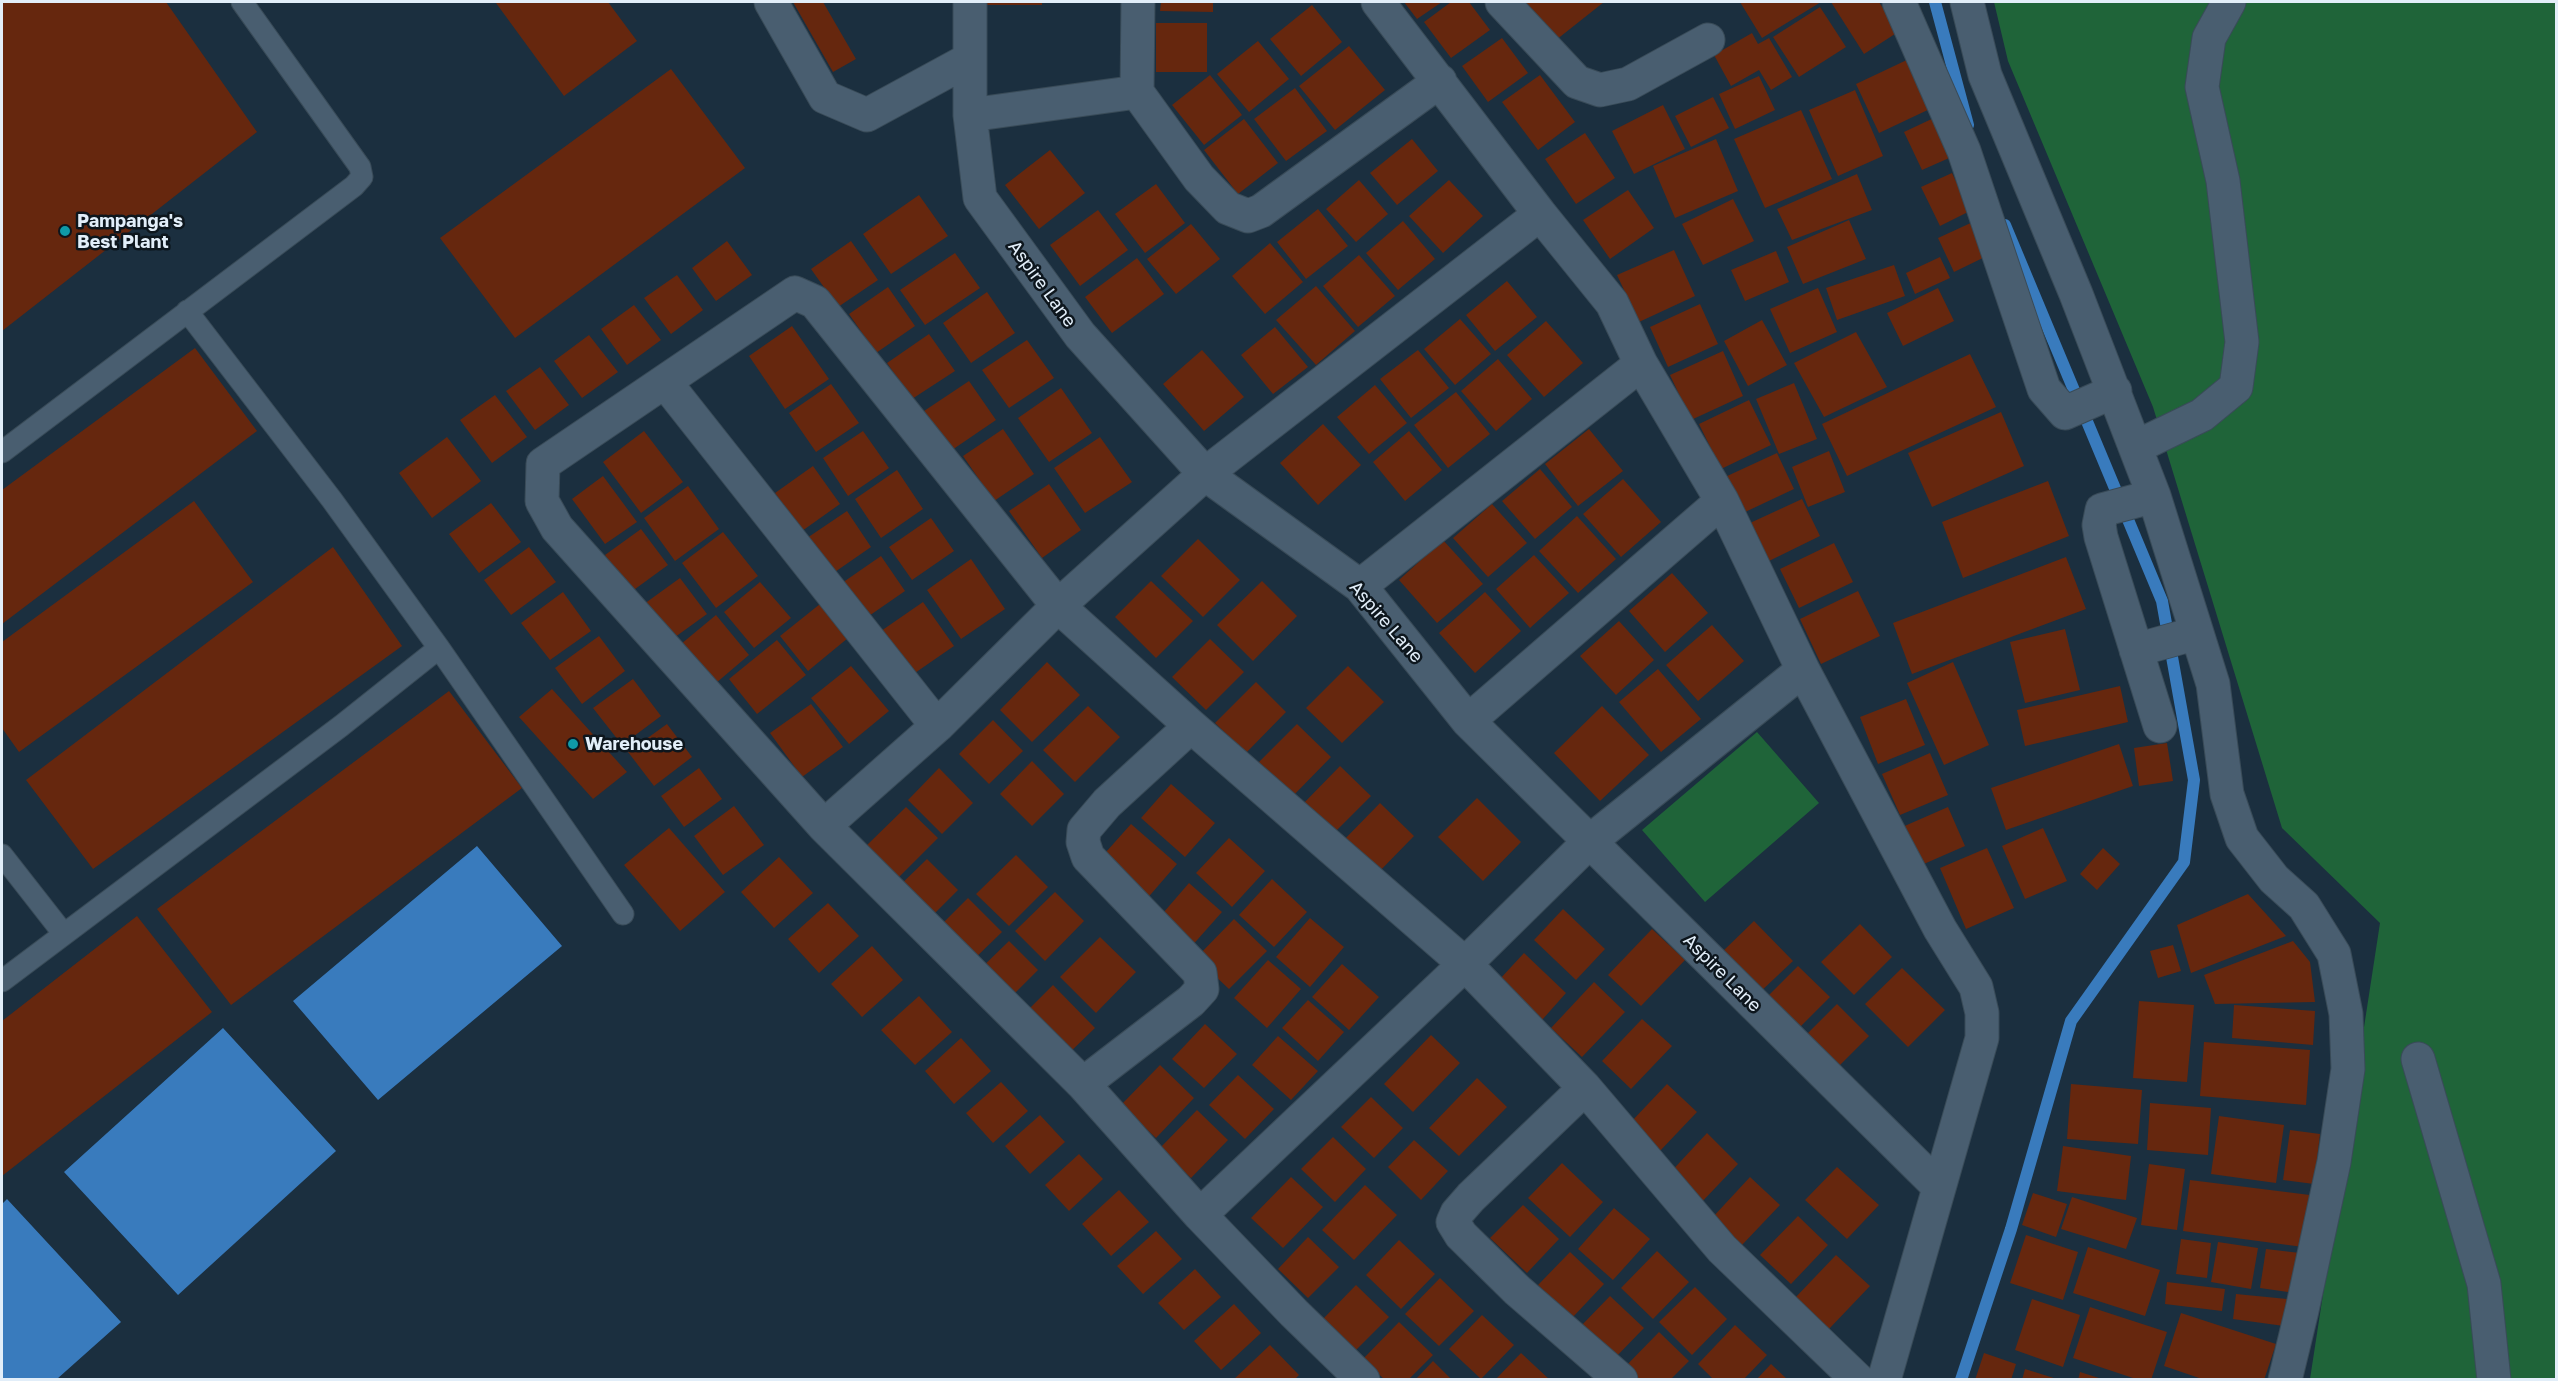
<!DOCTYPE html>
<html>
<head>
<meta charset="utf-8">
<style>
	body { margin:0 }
	#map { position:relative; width:2558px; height:1381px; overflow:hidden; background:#1b2f3f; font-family:"Golos Text",sans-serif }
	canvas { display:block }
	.frame { position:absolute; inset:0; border:3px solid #e2eef9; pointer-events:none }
</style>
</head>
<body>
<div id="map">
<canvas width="2558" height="1381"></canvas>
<div class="frame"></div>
</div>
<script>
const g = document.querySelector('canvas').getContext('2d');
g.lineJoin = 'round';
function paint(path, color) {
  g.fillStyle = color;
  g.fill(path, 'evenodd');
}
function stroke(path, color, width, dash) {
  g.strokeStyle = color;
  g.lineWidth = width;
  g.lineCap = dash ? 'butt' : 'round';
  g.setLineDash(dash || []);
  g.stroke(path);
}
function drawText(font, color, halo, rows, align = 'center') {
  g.font = font + ' "Golos Text",sans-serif';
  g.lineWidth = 5;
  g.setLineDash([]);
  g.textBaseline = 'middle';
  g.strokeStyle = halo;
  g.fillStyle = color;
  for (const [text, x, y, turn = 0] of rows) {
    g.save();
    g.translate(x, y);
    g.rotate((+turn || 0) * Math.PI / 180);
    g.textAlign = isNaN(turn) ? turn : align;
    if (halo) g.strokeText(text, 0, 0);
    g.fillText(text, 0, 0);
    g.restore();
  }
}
paint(new Path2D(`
	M1994,2h562v1377h-246l70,-456 -98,-95 -129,-421 -145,-346z
	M1757,732l62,71 -114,99 -63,-72z`), '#1f6439');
paint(new Path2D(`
	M477,846l85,100 -184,154 -85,-99z
	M223,1028l113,123 -158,144 -114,-123z
	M7,1199l114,123 -64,57h-55v-175z`), '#397bbd');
stroke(new Path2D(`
	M1935,2l33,123
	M1961,1380l50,-151 60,-208 113,-159 10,-82 -32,-179 -157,-376`), '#397bbd', 12);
paint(new Path2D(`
	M2,2h164l91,130 -255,199z
	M498,2h110l29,39 -73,55 -68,-93z
	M793,2h30l33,57 -23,13z
	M977,2h65v3h-65z
	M1161,2h52v10l-53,-1z
	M1404,2h38l-25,17z
	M1451,2h18l21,28 -39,28 -27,-36z
	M1526,2h78l-53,42 -30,-39z
	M1740,2h81l-59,36z
	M1831,2h48l19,30 -34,22z
	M1312,5l30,37 -41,34 -31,-37z
	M1820,7l26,40 -47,30 -26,-40z
	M1156,23h51v49h-51z
	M1752,33l6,11 11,-6 23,39 -21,13 -12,-20 -28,16 -17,-31z
	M1502,38l26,35 -40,29 -26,-36z
	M1258,41l31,38 -40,33 -32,-38z
	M1349,46l36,44 -50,40 -36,-44z
	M1911,58l23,49 -55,26 -23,-49z
	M671,69l74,99 -230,170 -75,-100z
	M1210,75l32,40 -38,30 -32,-40z
	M1540,75l35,47 -37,28 -36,-48z
	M1759,76l16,34 -40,19 -16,-35z
	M1295,88l32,43 -41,30 -32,-42z
	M1855,90l28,66 -45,20 -29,-66z
	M1713,97l16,31 -38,19 -16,-31z
	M1663,105l22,44 -51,25 -22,-43z
	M1801,110l31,69 -67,29 -31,-69z
	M1938,116l18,39 -34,15 -18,-38z
	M1244,119l34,44 -40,31 -34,-44z
	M1585,133l30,45 -39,26 -31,-45z
	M1412,139l26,32 -41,34 -27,-32z
	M1716,139l22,52 -63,27 -22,-52z
	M1050,150l35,43 -46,36 -34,-44z
	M1952,173l18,38 -30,15 -19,-39z
	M1857,174l15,36 -80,30 -15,-31z
	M1359,180l29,34 -32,28 -30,-33z
	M1449,180l34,36 -40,37 -34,-37z
	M1156,184l29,39 -40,30 -30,-39z
	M1628,190l26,38 -44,31 -27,-39z
	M919,195l29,41 -57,38 -28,-40z
	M1733,199l21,42 -51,24 -21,-41z
	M1318,209l30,37 -42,33 -29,-37z
	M1098,210l30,40 -48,36 -30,-41z
	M1849,220l17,39 -63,25 -16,-37z
	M1403,221l32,38 -37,31 -32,-37z
	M1975,221l16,33 -37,18 -16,-34z
	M1191,224l29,35 -44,35 -29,-35z
	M727,241l25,34 -36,26 -24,-33z
	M851,241l27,39 -40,27 -27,-38z
	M1270,243l33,39 -38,32 -33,-38z
	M1674,250l21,46 -56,26 -22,-47z
	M1776,251l13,31 -44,19 -14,-31z
	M955,253l25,35 -55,37 -25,-35z
	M1359,255l36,41 -37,31 -35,-41z
	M1940,257l10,21 -35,16 -9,-21z
	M1137,258l27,36 -52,39 -27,-36z
	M1894,265l11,31 -68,24 -11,-32z
	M677,275l26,35 -32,24 -27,-36z
	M1507,281l30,36 -42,34 -29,-36z
	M1316,286l39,45 -39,34 -40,-45z
	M888,287l27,39 -39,27 -27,-39z
	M1818,288l19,44 -47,21 -20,-44z
	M1938,288l16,33 -51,25 -16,-33z
	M987,292l28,41 -44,30 -28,-40z
	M1700,304l18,40 -50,23 -18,-40z
	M634,305l27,35 -34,25 -26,-36z
	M1460,319l31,35 -36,31 -31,-36z
	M1762,320l25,45 -39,21 -24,-45z
	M1546,321l37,42 -39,34 -37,-42z
	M792,326l37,53 -44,30 -36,-53z
	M1275,327l33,40 -35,27 -32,-39z
	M1856,332l31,55 -63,30 -30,-54z
	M929,334l26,37 -43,28 -25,-36z
	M589,335l29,37 -36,26 -28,-37z
	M1027,340l27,38 -45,30 -27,-38z
	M195,348l62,83 -255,193v-134z
	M1202,350l42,47 -40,34 -41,-47z
	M1418,350l31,38 -38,30 -31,-39z
	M1723,351l20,45 -52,24 -21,-45z
	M1970,354l26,53 -149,69 -25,-52z
	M1498,359l34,40 -36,32 -35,-40z
	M540,367l29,38 -34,25 -29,-39z
	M969,381l27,39 -44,30 -28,-39z
	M1794,383l23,56 -38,15 -23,-55z
	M831,384l28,39 -43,29 -27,-39z
	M1375,385l32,38 -38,31 -32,-37z
	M1061,388l31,45 -43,29 -31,-44z
	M1456,392l34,42 -42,34 -34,-43z
	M495,395l32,42 -35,26 -32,-43z
	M1749,400l22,45 -50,24 -22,-45z
	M2001,412l23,54 -92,41 -24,-54z
	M1323,424l38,41 -43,40 -38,-42z
	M1003,429l31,45 -40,27 -31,-45z
	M1589,429l34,42 -45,35 -33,-42z
	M644,431l39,51 -42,31 -38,-51z
	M863,431l26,37 -41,28 -25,-38z
	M1409,431l33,39 -37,31 -32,-39z
	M447,437l34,44 -49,37 -33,-45z
	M1100,437l32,45 -47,31 -31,-45z
	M1829,451l16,41 -37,15 -16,-40z
	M1777,453l17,36 -51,24 -18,-36z
	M813,466l27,38 -38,27 -27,-38z
	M1540,469l32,38 -37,32 -33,-38z
	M897,470l26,39 -42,29 -26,-39z
	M603,476l34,46 -32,22 -33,-45z
	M1623,479l38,43 -40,35 -38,-43z
	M2048,481l21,55 -106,42 -21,-56z
	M1049,484l32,46 -39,28 -33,-47z
	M688,486l31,43 -44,32 -31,-43z
	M1802,499l18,37 -51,25 -19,-38z
	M194,501l59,81 -234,170 -17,-24v-86z
	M491,503l30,39 -42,31 -30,-39z
	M1492,504l35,39 -39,34 -35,-39z
	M847,511l24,36 -39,27 -25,-36z
	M1577,516l39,43 -38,34 -39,-42z
	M931,518l23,33 -42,29 -23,-33z
	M641,529l27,36 -37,27 -26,-37z
	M723,532l35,44 -42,32 -34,-45z
	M1198,539l42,41 -37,37 -42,-41z
	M1443,540l40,44 -46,39 -38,-43z
	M1834,543l19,39 -54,26 -19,-39z
	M333,547l69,99 -309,223 -67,-89z
	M529,547l27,35 -45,33 -27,-35z
	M1534,555l35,38 -39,35 -34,-39z
	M881,556l24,35 -39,27 -24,-35z
	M2066,557l20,52 -174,65 -19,-51z
	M971,559l34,50 -44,30 -34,-49z
	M1672,573l36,40 -43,39 -36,-41z
	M680,578l27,36 -36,26 -27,-36z
	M1151,581l42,40 -37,37 -41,-41z
	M1262,581l35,35 -44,45 -36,-36z
	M760,582l31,36 -37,30 -30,-36z
	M1858,591l22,45 -59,28 -21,-45z
	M563,592l28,39 -41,29 -29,-37z
	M1485,592l36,39 -46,42 -36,-40z
	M923,602l31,44 -42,29 -31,-44z
	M820,604l28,34 -40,33 -28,-35z
	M716,615l33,40 -40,34 -34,-40z
	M1619,621l35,39 -38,35 -36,-39z
	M1712,625l32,36 -46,40 -32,-36z
	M2065,629l15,61 -55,13 -15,-61z
	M599,636l26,35 -43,33 -27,-36z
	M1210,639l34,33 -38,38 -34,-33z
	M777,640l29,35 -49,39 -28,-35z
	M1047,662l33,33 -48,47 -32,-32z
	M1953,662l36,83 -45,20 -37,-82z
	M851,666l38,45 -40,33 -38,-46z
	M1348,666l36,36 -42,41 -36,-35z
	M1658,669l43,50 -40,33 -42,-50z
	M633,679l28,37 -39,29 -29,-37z
	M1256,682l30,30 -40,41 -31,-30z
	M2120,686l8,36 -103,24 -8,-36z
	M552,689l75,83 -34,27 -74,-82z
	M449,691l73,97 -291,217 -74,-96z
	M1906,699l19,46 -47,19 -18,-47z
	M811,704l32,43 -41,30 -32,-44z
	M1088,706l32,31 -45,45 -32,-32z
	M1602,706l47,49 -49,46 -46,-48z
	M993,720l30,31 -34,33 -30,-30z
	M667,724l25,33 -38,29 -26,-34z
	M1297,724l34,33 -40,41 -34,-34z
	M2167,743l6,38 -34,5 -5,-38z
	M2119,744l14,42 -127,44 -15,-42z
	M1930,753l18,42 -48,20 -18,-41z
	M1032,761l32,33 -32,32 -32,-32z
	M1340,766l31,30 -40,40 -30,-30z
	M699,768l23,31 -38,28 -23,-31z
	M939,768l34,35 -31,31 -34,-34z
	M1171,784l44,39 -30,34 -44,-39z
	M1477,798l44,44 -38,39 -45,-44z
	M1380,803l34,33 -42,43 -34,-33z
	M734,806l30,39 -41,30 -29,-39z
	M906,807l32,31 -41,41 -32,-32z
	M1948,807l17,39 -48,21 -17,-39z
	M1131,824l46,40 -32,37 -47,-40z
	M669,828l56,64 -45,39 -56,-66z
	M2043,828l24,53 -42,18 -23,-53z
	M1229,838l36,33 -33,36 -36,-34z
	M1987,848l27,60 -48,21 -26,-61z
	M2103,848l17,16 -23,26 -17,-16z
	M1016,855l32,32 -39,39 -33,-32z
	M779,857l34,36 -39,35 -33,-36z
	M927,859l31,31 -33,33 -31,-32z
	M1272,879l35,33 -33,35 -35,-32z
	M1189,883l33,29 -32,36 -33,-28z
	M1055,892l29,29 -39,40 -30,-30z
	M2248,894l38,42 -95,37 -14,-48z
	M968,898l34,34 -35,34 -34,-33z
	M828,903l31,33 -40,37 -31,-34z
	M1563,909l42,40 -29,31 -42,-40z
	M137,916l75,96 -210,164v-155z
	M1310,918l34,29 -34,40 -34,-30z
	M1234,919l33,32 -38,38 -33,-31z
	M1754,921l39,40 -35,33 -38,-40z
	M1860,924l32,33 -38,38 -33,-33z
	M1652,929l33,31 -44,46 -33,-31z
	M1100,937l36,35 -40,41 -36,-36z
	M1009,941l29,29 -34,34 -30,-29z
	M2293,941l17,21 5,40 -100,2 -11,-29z
	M2173,945l8,26 -23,7 -8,-27z
	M872,946l31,34 -41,37 -31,-33z
	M1524,953l42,40 -24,27 -43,-40z
	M1268,960l33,29 -34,39 -33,-30z
	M1342,964l37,33 -30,33 -37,-33z
	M1798,966l32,31 -35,35 -32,-31z
	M1902,968l43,42 -37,37 -43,-43z
	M1594,982l31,30 -43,45 -31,-29z
	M1053,985l42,43 -31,30 -42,-42z
	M919,996l33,36 -37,33 -34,-35z
	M1308,1000l36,32 -26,29 -36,-33z
	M2139,1001l55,4 -7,77 -54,-4z
	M1837,1004l32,32 -34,34 -32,-32z
	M2234,1005l81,6 -2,34 -81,-7z
	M1642,1019l30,27 -41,43 -29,-28z
	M1205,1024l32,30 -33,34 -32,-29z
	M1431,1035l29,28 -47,49 -29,-28z
	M1278,1036l40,35 -27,29 -39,-35z
	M961,1038l30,33 -37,33 -29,-33z
	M2204,1042l106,8 -4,55 -106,-9z
	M1160,1065l34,33 -38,40 -35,-33z
	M1238,1075l36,34 -29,30 -36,-34z
	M1477,1078l30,29 -48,49 -30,-28z
	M1001,1082l27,29 -35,32 -27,-30z
	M1667,1084l30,28 -38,40 -30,-28z
	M2071,1084l71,6 -4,54 -71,-5z
	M1371,1097l32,31 -29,30 -33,-31z
	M2150,1103l61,5 -3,47 -61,-5z
	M1197,1110l31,30 -37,38 -31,-30z
	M1040,1115l25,27 -35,32 -25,-28z
	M2219,1116l65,9 -8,58 -65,-9z
	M2290,1130l30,4 -6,50 -31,-4z
	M1707,1133l31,31 -40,42 -31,-30z
	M1333,1137l33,32 -31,33 -34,-33z
	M1414,1140l34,31 -27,29 -33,-33z
	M2063,1146l68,10 -5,44 -69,-9z
	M1079,1154l24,25 -34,32 -24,-26z
	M1562,1163l41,39 -33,35 -42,-39z
	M2149,1164l36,5 -8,61 -36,-5z
	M1837,1167l42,38 -32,34 -42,-39z
	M1291,1177l32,30 -40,41 -32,-30z
	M1750,1177l30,28 -38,40 -30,-27z
	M2190,1180l120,15 -7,52 -120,-16z
	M1365,1185l32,30 -43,45 -32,-30z
	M1119,1190l30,32 -38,34 -29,-32z
	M2033,1193l34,11 -11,33 -34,-12z
	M2072,1197l65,21 -11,31 -65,-20z
	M1523,1205l36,34 -32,34 -37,-35z
	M1614,1208l36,31 -37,41 -35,-31z
	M1798,1216l30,29 -37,39 -31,-29z
	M1156,1231l26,28 -39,35 -26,-28z
	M2026,1235l52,17 -15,48 -53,-17z
	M1308,1237l31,30 -31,31 -30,-29z
	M2181,1239l30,4 -4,35 -31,-4z
	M1399,1240l36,34 -34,35 -35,-34z
	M2218,1242l40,6 -7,41 -40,-7z
	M2088,1247l72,23 -15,46 -72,-23z
	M2266,1249l34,4 -5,40 -35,-5z
	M1657,1251l32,31 -36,37 -32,-31z
	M1570,1252l34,32 -32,34 -34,-33z
	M1836,1255l34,31 -42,44 -34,-31z
	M1195,1269l26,28 -37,33 -26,-27z
	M1440,1278l34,33 -35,35 -34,-32z
	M2167,1282l58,7 -3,22 -57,-7z
	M1356,1285l33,32 -33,33 -33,-31z
	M1695,1287l32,32 -35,36 -33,-33z
	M2236,1294l51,5 -3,27 -51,-7z
	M1610,1296l34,32 -30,31 -34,-32z
	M2032,1299l48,16 -17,52 -48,-17z
	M1234,1304l27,29 -40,37 -27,-29z
	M2090,1307l77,25 -16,48h-12l-66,-22z
	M2181,1313l95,31 -12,36h-59l-41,-14z
	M1482,1315l32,30 -33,34 -32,-30z
	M1399,1322l34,33 -25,25h-23l-22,-21z
	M1735,1325l32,30 -24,25h-29l-16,-16z
	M1659,1332l30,29 -19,19h-40l-9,-9z
	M1270,1345l29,30 -5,5h-61z
	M1521,1353l29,27h-55z
	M1984,1353l32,11 -5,16h-36z
	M1433,1361l19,19h-37z
	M1771,1364l17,16h-32z
	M2025,1369l32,10v1h-35z
	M2080,1372l22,7 -1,1h-23z`), '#66270e');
const lane = new Path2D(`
	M187,311l145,189 107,148 184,266
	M2,452l352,-266 8,-9 -2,-10 -118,-165
	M2,855l61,78
	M2,981l339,-255 98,-78`);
const street = new Path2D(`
	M771,2l54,95 42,18 103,-56
	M970,2v113l10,83 100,137 125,139 155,112 108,135 470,465
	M1378,2l162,212 72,89 29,61 81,137 81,169 137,259 36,58 6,26v25l-98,342
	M1502,2l75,80 23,8 28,-6 80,-44
	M1899,2l65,149 80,238 21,24 50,-22
	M1967,2l18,73 91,219 78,202 59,188 14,110 15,44 32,41 30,27 30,48 12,60 2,55 -14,93 -32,148 -17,70
	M1137,92l1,-90
	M970,115l167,-23 62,86 29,30 20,8 13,-5 179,-130
	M665,382l272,344
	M2136,447l66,-32 34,-28 6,-45 -19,-161 -21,-94 7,-49 20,-36
	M2154,496l-52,14 -3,15 2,12 59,189
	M1360,586l281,-222
	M2136,650l61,-17
	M1468,721l254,-220
	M824,826l113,-100 121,-120 147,-132 335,-260
	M2418,1059l66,225 10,96
	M1083,1084l108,-83 11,-12 -2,-16 -112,-116 -5,-15 1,-12 23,-27 84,-77
	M1585,1088l137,161 136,131
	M1200,1215l265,-251 124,-122 214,-172
	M1363,1380l-69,-67 -94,-98 -117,-131 -259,-258 -267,-298 -15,-27 1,-37 252,-171 20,9 243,304 133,120 274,238 120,124 -114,109 -14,16 -4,9 8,13 56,55 104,90`);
stroke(lane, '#394b58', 23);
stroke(street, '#394b58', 35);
stroke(lane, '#495e70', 21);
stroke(street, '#495e70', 33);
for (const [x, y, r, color] of [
	[65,231,6,"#0f9aa8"],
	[573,744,6,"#0f9aa8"]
]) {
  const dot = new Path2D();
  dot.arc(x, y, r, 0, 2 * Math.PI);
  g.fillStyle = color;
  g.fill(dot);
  stroke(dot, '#0d161d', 2);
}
drawText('bold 18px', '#e2eef9', '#0d161d', [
	["Pampanga's",77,221],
	["Best Plant",77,242],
	["Warehouse",585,744]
], 'left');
drawText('18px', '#e2eef9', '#0d161d', [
	["Aspire Lane",1042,284,54],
	["Aspire Lane",1386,622,49],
	["Aspire Lane",1722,973,45]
]);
</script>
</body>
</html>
